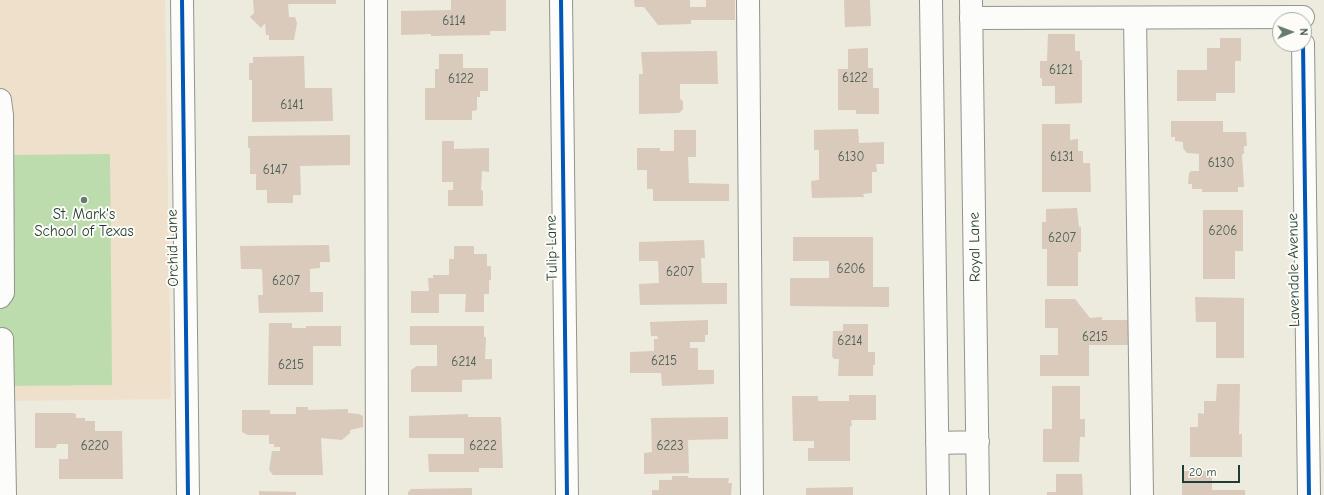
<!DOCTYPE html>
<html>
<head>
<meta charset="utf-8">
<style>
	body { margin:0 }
	#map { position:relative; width:1324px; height:495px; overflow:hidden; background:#edeade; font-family:"Comic Neue",sans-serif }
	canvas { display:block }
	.north { position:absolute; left:1272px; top:12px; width:40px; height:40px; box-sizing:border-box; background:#fdfcf7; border:1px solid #a4b0a9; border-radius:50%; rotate:89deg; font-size:11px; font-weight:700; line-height:16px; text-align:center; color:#1f3d34 }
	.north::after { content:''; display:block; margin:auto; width:14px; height:18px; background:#677a70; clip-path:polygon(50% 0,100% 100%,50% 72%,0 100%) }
	.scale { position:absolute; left:1182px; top:465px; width:58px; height:18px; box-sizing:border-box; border:2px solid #1f3d34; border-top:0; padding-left:5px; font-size:12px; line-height:14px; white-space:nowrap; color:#1f3d34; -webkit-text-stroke:3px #fdfcf7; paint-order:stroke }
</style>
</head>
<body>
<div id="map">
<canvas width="1324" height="495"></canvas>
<div class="north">N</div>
<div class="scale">20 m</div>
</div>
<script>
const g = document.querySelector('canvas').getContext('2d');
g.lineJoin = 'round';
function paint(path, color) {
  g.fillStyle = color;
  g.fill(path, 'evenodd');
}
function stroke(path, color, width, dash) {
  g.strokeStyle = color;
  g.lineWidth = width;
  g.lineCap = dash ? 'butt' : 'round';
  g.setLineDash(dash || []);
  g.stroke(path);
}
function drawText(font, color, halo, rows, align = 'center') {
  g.font = font + ' "Comic Neue",sans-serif';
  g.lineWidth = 4;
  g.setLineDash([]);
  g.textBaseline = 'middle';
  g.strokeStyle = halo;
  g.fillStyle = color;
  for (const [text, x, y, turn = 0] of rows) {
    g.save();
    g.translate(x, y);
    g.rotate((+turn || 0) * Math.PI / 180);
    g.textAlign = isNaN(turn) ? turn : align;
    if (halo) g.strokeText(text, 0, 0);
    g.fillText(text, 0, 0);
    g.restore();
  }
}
paint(new Path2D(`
	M0,0h165l6,399 -171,2z`), '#eee0cb');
paint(new Path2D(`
	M110,154l2,231 -112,1v-114l10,-117z`), '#bcdcae');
paint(new Path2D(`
	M253,0h83v4h-48l1,13h6l2,6 -3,17h-25v-5h-3l-1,-12 -4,5 -11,-11 4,-4z
	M451,0h55v31h-16v4l-59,1v-2l-30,1v-24l50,-1z
	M634,0h56v7h16v-7h29v20h-44v4l-33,1 -14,-18h-9z
	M844,0h26l1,26 -26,1z
	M1048,34h27v17h5v9h2v43l-27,1v-18h-13v-8h-2v-17h7z
	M1220,38h21v23h-6v32h-19v8h-39v-31h30v-22h13z
	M868,48v20h5v20h6v26h-23v-4h-18v-41h10v-20z
	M717,51l1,33h-38v15l3,2v8l-4,4 -40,1v-40h4l-2,-22z
	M439,54h24v14h25v23h-8v6h-3v13l-5,1v9h-47v-32h10v-19h4z
	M304,56l1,32h27l1,33 -81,1v-42h-3v-17h4v-6z
	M1171,121h52v11h23l1,14h-3v8h-2l2,33h-6v5h-36v-3h-10v-5h-4l1,-10 2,-3h8v-17l-12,-1 -4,-5v-6l-8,-1v-4h-4z
	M1042,124h28v16l8,-1v12h5v12h7l1,29h-49z
	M858,129l1,14 25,-1v22h-8l1,8h-5v21l-9,1 1,3 -52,1 -1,-17 8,-1v-30h-5v-20z
	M674,130h22v27h-8l1,26 40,1v17h-76v-12h-6v-19h-10v-22h23v3h14z
	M350,135v30l-50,1 1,29h-8v8h-26v-13h-11v-16h-6v-26h-2v-12z
	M442,141h12v8l35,-1v24l-7,-1 -1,19 2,1v15h-35v-16h5v-8h-11z
	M1077,208l2,19h2v25h-3v34h-31v-37h-5v-27h4v-13z
	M1203,210h40v41h-8v28h-32z
	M793,237h80v50h16v20l-99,-1v-28h39v-17h-36z
	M704,240l1,18h-4l1,25h25v21l-87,1 -1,-21 20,-1 -1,-22h-19v-19z
	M329,245l1,17h-10v6l-10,1v23h13v20l-64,1 -1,-18h5l-1,-26h-21l-1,-23z
	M454,246h20v8h13v12h4v14h-2v14h-5v18h-19l1,-18h-27v19h-28v-22h18l-1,-13h5v-3h16v-16h5z
	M1195,297l49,1v60h-28v-36h-20z
	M1045,299h30l15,19 12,-1v3h30v25h-43v31h-49v-21h18v-27h-13z
	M708,320v15h-3v7h-15v6h8v22h16v14l-52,2 -1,-13h-31v-21l24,-1v-12h4l-1,-3h-6l-1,-14z
	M269,323h23v5h14v-2h35v20h-28v39h-45z
	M843,324h25v28h7v13h-2v11h-35l1,-17h-5l-2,-3 1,-25h10z
	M410,326h74v11h2l-1,22h7v20l-30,1v12h-51v-22l6,-4h20v-21h-27z
	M1217,384h23l-1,50h3v23h-52v-30h8v-14l6,1v-13h12z
	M1052,386h28v33h5v18h-5l-1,25h-36v-33h9z
	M849,395h27v25h-25l1,6h-2v35h-42v-13h6v-7h-21l-1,-45h26v5h31z
	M296,407h12v3l40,-1v4l11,1 4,2v11l-13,3v3l-8,7 -21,-2 2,37h-50l-4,-5 3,-19h8v-4h-6v-3h-5v-9h-21l-6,-3v-22h28v4h26z
	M35,413h37l4,1v4h9v3h10v10h27l1,48h-64v-20h9v-15h-11l-1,4h-21z
	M468,414v3h33l2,51h-24v4h-50l-1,-18h36v-16h-55v-22z
	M728,417v22l-40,1 1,33 -45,1v-21l8,-1 -1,-34z
	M1182,471h30v19h33v5h-63z
	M1056,474h26l1,21h-36v-3h9z
	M672,476h16v2h41l-1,5h4l-1,12h-79v-5h7v-10h13z
	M853,487v8h-47v-7z
	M472,488v7h-64v-3l3,-3z
	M259,491l37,1v3h-37z`), '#d9cabb');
const minor = new Path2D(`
	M182,0l6,495
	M376,0l1,495
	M561,0l6,495
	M748,0l4,495
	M971,18l332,-1
	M1135,18l7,477
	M1303,44l6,451
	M0,100l2,15 1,178 -3,4
	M2,339l3,156`);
const major = new Path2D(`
	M931,0l7,495
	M971,0l7,495
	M937,443l41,-1`);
stroke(minor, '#92958e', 24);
stroke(major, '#92958e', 24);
stroke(minor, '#fcfcfa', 22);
stroke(major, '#fcfcfa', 22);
stroke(new Path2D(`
	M182,0l6,495
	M561,0l6,495
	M1303,44l6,451`), '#0057b8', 4);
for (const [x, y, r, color] of [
	[84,200,4,"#677a70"]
]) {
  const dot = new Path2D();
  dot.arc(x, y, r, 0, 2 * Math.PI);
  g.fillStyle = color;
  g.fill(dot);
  stroke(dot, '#fdfcf7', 1.5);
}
drawText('13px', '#4e6056', null, [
	["6114",454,21],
	["6121",1061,70],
	["6122",855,78],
	["6122",461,79],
	["6141",292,105],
	["6130",851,157],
	["6131",1062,157],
	["6130",1221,163],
	["6147",275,170],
	["6206",1223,231],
	["6207",1062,238],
	["6206",851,269],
	["6207",680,272],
	["6207",286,281],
	["6215",1095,337],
	["6214",850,341],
	["6215",664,361],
	["6214",464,362],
	["6215",291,365],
	["6220",95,446],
	["6222",483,446],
	["6223",670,446]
]);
drawText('15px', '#1f3d34', '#fdfcf7', [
	["St. Mark's",84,215],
	["School of Texas",84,232]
]);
drawText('15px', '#1f3d34', '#fdfcf7', [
	["Royal Lane",975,247,-91],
	["Orchid Lane",173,248,-91],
	["Tulip Lane",552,248,-91],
	["Lavendale Avenue",1294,270,-91]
]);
</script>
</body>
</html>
